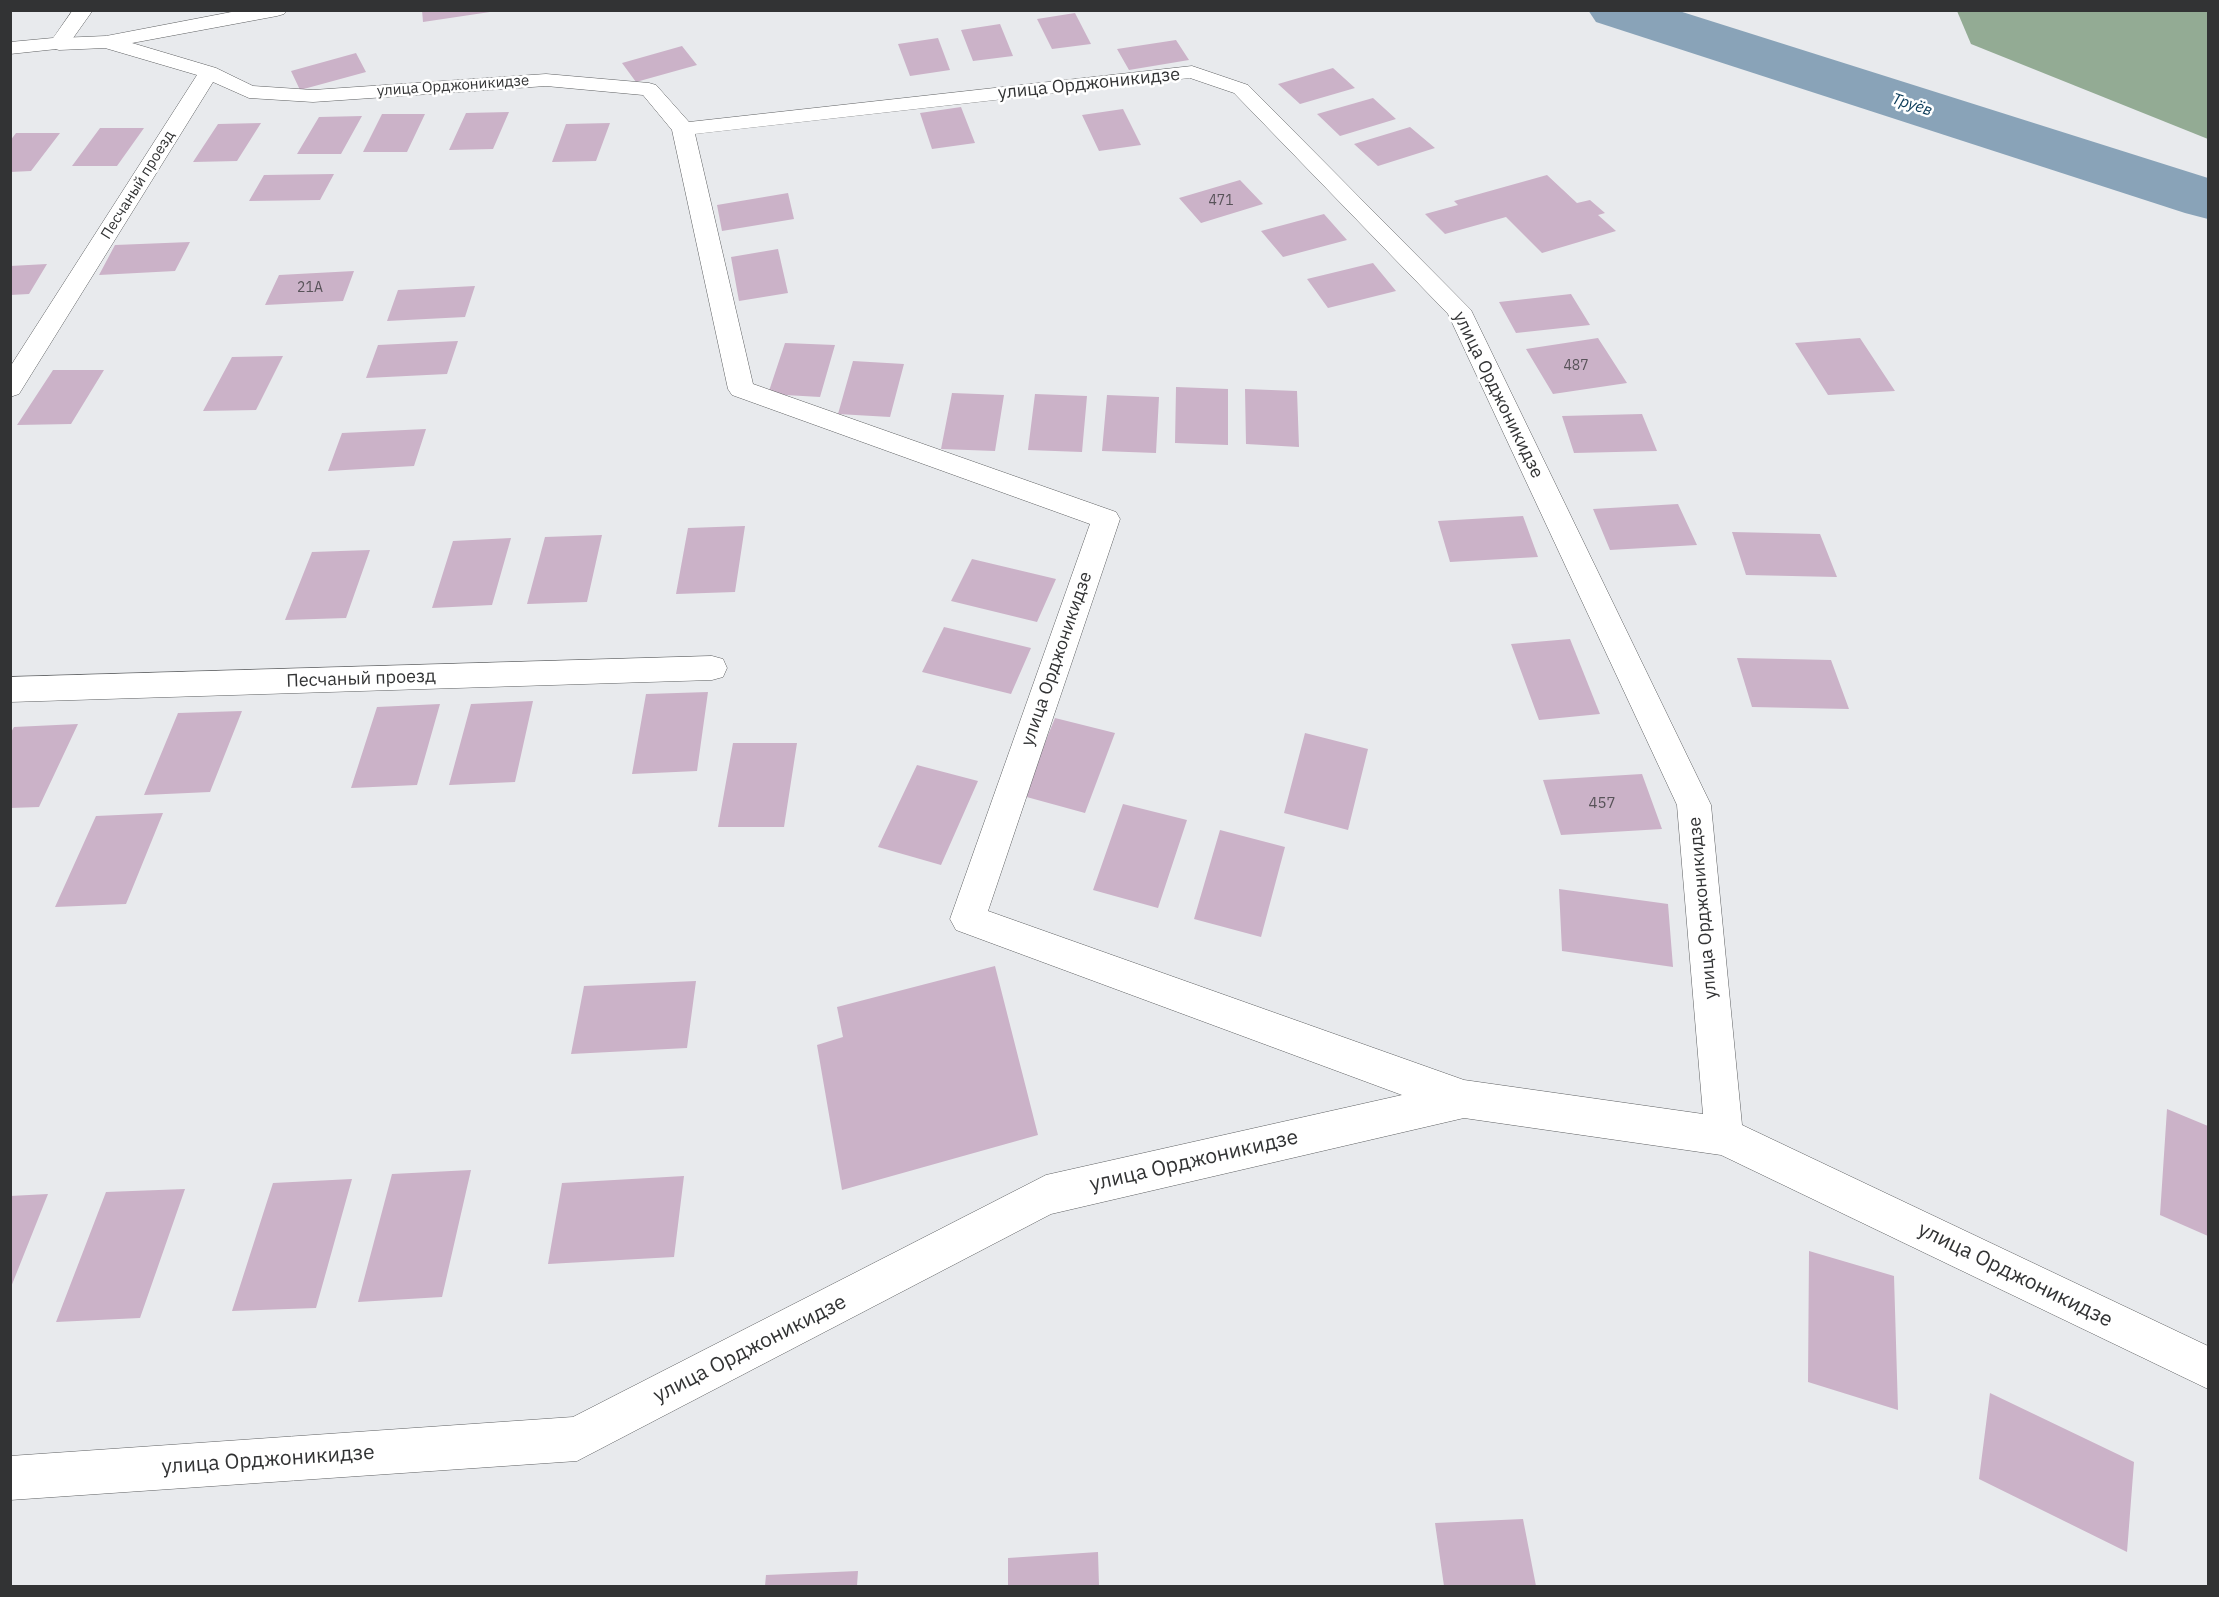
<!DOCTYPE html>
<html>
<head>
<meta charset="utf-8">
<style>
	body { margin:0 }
	#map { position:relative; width:2219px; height:1597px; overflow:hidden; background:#e8eaed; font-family:"IBM Plex Sans",sans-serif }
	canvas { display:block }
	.frame { position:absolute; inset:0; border:12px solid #323334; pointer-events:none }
</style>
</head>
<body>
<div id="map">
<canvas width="2219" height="1597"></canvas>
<div class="frame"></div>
</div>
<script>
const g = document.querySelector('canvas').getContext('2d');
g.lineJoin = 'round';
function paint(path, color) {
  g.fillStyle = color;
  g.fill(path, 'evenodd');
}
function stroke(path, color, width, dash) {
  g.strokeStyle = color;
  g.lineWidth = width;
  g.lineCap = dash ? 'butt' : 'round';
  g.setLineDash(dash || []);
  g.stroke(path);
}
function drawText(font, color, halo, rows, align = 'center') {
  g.font = font + ' "IBM Plex Sans",sans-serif';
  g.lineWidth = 5;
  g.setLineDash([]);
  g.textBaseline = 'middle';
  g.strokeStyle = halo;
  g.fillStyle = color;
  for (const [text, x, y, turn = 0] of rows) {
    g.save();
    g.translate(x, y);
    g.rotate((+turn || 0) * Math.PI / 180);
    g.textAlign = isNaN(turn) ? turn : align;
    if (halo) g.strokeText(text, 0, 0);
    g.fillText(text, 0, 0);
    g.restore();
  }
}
paint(new Path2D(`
	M1957,11h251v128l-237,-95z`), '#93ab94');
paint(new Path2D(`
	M1588,10h88l532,168v41l-23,-6 -589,-191z`), '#89a3b8');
paint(new Path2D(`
	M422,10h68v2l-67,10z
	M1075,13l16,31 -39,5 -15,-30z
	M1000,24l13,32 -40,5 -12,-31z
	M938,38l12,32 -40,6 -12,-32z
	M1176,40l13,20 -60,10 -12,-21z
	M682,46l15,19 -61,17 -14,-19z
	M356,53l10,19 -66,18 -9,-19z
	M1333,68l22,20 -55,16 -22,-20z
	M1373,98l23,21 -56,17 -23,-22z
	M961,107l14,36 -43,6 -12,-36z
	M1123,109l18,36 -42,6 -17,-36z
	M509,112l-16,37 -44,1 17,-37z
	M382,114h43l-18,38h-44z
	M362,116l-21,38h-44l22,-37z
	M261,123l-24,38 -44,1 25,-38z
	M610,123l-14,38 -44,1 14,-38z
	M1410,127l25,21 -57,18 -24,-22z
	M100,128h44l-27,38h-45z
	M16,133h44l-29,38 -21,1v-31z
	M334,174l-14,26 -71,1 15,-26z
	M1547,175l30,28 13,-3 15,13 -7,2 18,16 -74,22 -36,-36 -61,17 -20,-20 33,-9 -4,-4z
	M1240,180l23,24 -62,19 -22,-25z
	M788,193l6,26 -72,12 -5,-26z
	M1324,214l23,26 -64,17 -22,-26z
	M190,242l-15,29 -76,4 16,-30z
	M778,249l10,44 -49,8 -8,-44z
	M1373,263l23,28 -68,17 -21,-29z
	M47,264l-18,30 -19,1v-29z
	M354,271l-11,30 -78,4 14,-30z
	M475,286l-10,31 -78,4 11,-31z
	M1571,294l19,31 -74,8 -17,-31z
	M1598,338l29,45 -74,11 -27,-45z
	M1860,338l35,53 -67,4 -33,-52z
	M458,341l-11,33 -81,4 12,-33z
	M785,343l50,2 -15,52 -52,-3z
	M283,356l-27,54 -53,1 29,-54z
	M853,361l51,3 -14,53 -52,-3z
	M53,370h51l-33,54 -54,1z
	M1176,387l52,2v56l-53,-2z
	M1245,389l52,2 2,56 -53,-3z
	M952,393l52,2 -9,56 -54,-2z
	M1035,394l52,2 -5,56 -54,-2z
	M1107,395l52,2 -3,56 -54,-2z
	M1642,414l15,37 -83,2 -12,-37z
	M426,429l-12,37 -86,5 14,-38z
	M1678,504l19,41 -87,5 -17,-41z
	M1523,516l15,41 -88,5 -12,-41z
	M745,526l-10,66 -59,2 12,-66z
	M1732,532l88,2 17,43 -91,-2z
	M602,535l-15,67 -60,2 18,-67z
	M511,538l-19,67 -60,3 21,-67z
	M370,550l-24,68 -61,2 27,-68z
	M972,559l84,20 -19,43 -86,-21z
	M944,627l87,21 -20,46 -89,-22z
	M1570,639l30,75 -61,6 -28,-76z
	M1737,658l94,2 18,49 -97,-2z
	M708,692l-11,79 -65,3 14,-80z
	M533,701l-18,81 -66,3 22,-81z
	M440,704l-23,81 -66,3 26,-81z
	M242,711l-32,81 -66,3 34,-82z
	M1055,718l60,15 -30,80 -62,-17z
	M78,724l-39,83 -29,1v-74l4,-7z
	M1305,733l63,16 -20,81 -64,-17z
	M733,743h64l-13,84h-66z
	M917,765l61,16 -37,84 -63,-18z
	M1642,774l20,55 -101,6 -18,-55z
	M1123,804l64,16 -29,88 -65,-18z
	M163,813l-37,91 -71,3 41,-91z
	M1220,830l65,17 -24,90 -67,-18z
	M1559,889l109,15 5,63 -111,-16z
	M995,966l43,169 -196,55 -25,-145 26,-8 -6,-30z
	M696,981l-9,67 -116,6 13,-68z
	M2167,1109l41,17v110l-48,-21z
	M471,1170l-29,127 -84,5 34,-128z
	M684,1176l-10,81 -126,7 14,-81z
	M352,1179l-36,129 -84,3 41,-128z
	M185,1189l-45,129 -84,4 50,-130z
	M48,1194l-37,93h-1v-91z
	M1809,1251l85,25 4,134 -90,-28z
	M1990,1393l144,69 -7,90 -148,-73z
	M1523,1519l13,67h-92l-9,-63z
	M1098,1552l1,34h-91v-28z
	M858,1571l-1,15h-92l1,-11z`), '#cbb2c8');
const street = new Path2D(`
	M242,10h45l-3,4 -7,2 -145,27 84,25 37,18 60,4 233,-16 103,9 7,2 33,37 503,-56 56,19 223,225 240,495 31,320 466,221v43l-487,-234 -257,-37 -413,96 -474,247 -567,39v-44l563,-39 473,-242 356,-80 -446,-165 -6,-11 140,-395 -358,-129 -4,-6 -56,-259 -29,-35 -97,-9 -233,16 -64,-4 -36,-16 -194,312 -9,3v-30l187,-292 -92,-27 -46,2 -7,-2 -3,-4 3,-4 7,-2 47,-2zM1190,78l44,15 214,221 229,491 26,309 -239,-34 -476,-169 132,-392 -4,-7 -363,-128 -58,-250z
	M712,656l11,3 4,9 -4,9 -11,3 -702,22v-25z`);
const secondary = new Path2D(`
	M73,10h20l-27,38 -56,6v-12l43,-4z`);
stroke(street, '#5e6062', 1);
stroke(secondary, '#5e6062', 1);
paint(street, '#fff');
paint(secondary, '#fff');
drawText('14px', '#585359', null, [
	["471",1221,201],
	["21А",310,288],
	["487",1576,366]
]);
drawText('15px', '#323334', '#fff', [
	["улица Орджоникидзе",453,86,-4],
	["Песчаный проезд",138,185,-58]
]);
drawText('15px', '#585359', null, [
	["457",1602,804]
]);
drawText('italic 16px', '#093a58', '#fff', [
	["Труёв",1912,105,18]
]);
drawText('18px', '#323334', '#fff', [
	["улица Орджоникидзе",1089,84,-6],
	["улица Орджоникидзе",1498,395,64],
	["улица Орджоникидзе",1057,659,-71],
	["Песчаный проезд",361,679,-2],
	["улица Орджоникидзе",1703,908,-95]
]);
drawText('21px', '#323334', '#fff', [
	["улица Орджоникидзе",1194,1161,-13],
	["улица Орджоникидзе",2015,1275,26],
	["улица Орджоникидзе",750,1349,-27],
	["улица Орджоникидзе",268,1460,-4]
]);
</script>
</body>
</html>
